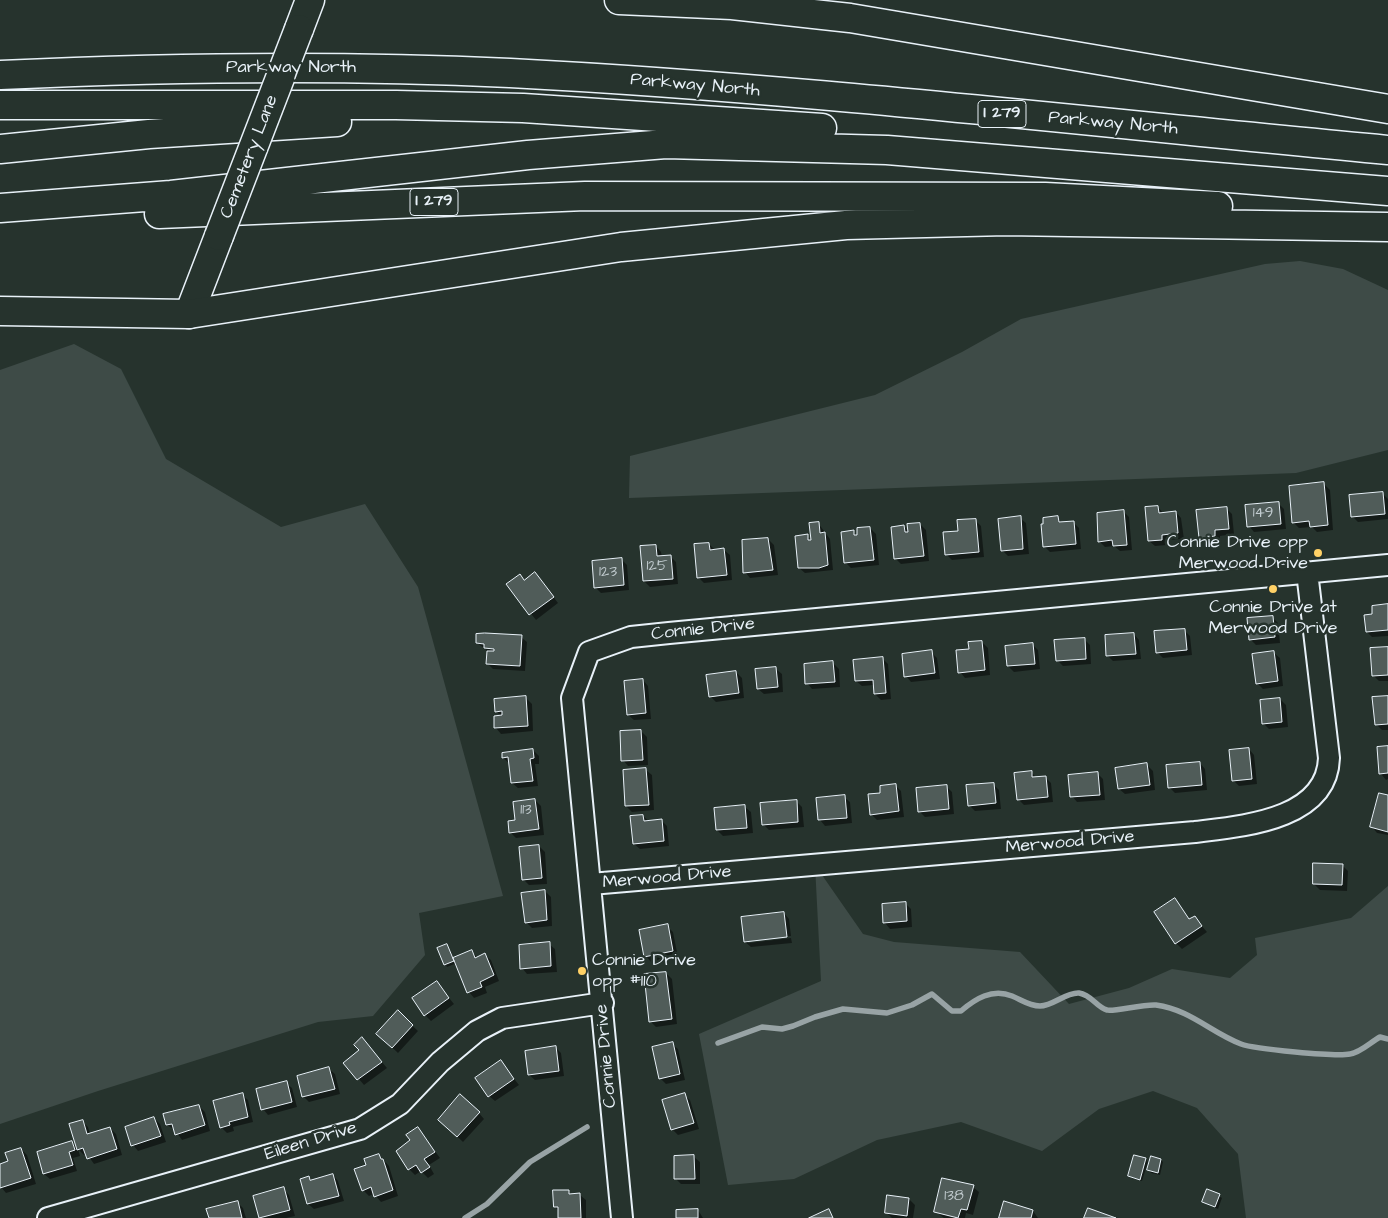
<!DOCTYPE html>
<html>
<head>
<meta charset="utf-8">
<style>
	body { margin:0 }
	canvas { display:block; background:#26332d }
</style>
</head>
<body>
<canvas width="1388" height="1218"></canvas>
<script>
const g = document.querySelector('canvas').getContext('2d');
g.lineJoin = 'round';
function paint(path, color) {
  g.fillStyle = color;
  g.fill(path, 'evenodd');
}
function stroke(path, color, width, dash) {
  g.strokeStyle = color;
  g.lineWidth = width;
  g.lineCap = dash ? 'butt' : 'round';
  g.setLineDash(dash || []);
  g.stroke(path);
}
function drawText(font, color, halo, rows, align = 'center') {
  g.font = font + ' "Architects Daughter",sans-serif';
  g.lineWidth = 5;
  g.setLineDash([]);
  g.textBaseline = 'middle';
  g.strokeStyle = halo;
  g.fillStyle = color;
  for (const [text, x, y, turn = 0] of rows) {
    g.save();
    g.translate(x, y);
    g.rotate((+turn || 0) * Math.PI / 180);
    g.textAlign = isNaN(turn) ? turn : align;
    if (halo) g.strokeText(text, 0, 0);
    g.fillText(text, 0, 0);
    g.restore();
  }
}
paint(new Path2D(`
	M1300,261l43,8 45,21v160l-92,23 -667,25 1,-42 245,-61 87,-43 59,-33 244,-55z
	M74,344l47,25 45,90 115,68 84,-23 53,83 85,309 -84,17 6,42 -52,61 -55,6 -220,69 -98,33v-754z
	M815,865l48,69 31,8 126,10 49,52 60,-16 43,-19 58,9 27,-23 -2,-17 96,-20 37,-32v332h-142l-8,-64 -41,-46 -44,-17 -54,18 -57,42 -81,-29 -84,18 -83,39 -66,6 -29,-151 122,-53z`), '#3e4b47');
paint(new Path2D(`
	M1324,484l6,6 3,40 -16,2 -5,-5 -13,1 -6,-6z
	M1382,493l6,6v20l-30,3 -6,-6z
	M1278,503l6,6 2,20 -32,3 -5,-6z
	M1158,507l6,7 12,-2 5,6 3,21 -17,1v5l-12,1 -6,-5z
	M1226,508l6,6 2,20 -14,2v6l-15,1 -5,-6z
	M1124,512l5,5 3,33 -12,1 -6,-5 -9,1 -6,-6z
	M1020,518l6,5 3,31 -21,2 -6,-6z
	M1057,518l6,5 10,-1 6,6 2,21 -31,3 -6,-6z
	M975,520l6,6 3,31 -32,3 -6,-6 13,-22z
	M818,523l12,16 3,31 -28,3 -6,-5 8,-32 5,5z
	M920,524l6,6 3,31 -28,3 -6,-6 9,-32 5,6z
	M870,528l6,6 3,31 -28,3 -6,-6 8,-30 6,5z
	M768,539l6,6 4,30 -28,3 -5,-6z
	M709,544l6,6h9l6,5 2,25 -28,3 -6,-6z
	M656,546l5,6 1,5 8,-1 6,6 2,22 -28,3 -6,-6z
	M621,559l6,6 2,25 -28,3 -6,-6z
	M540,579l18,24 -22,17 -28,-35z
	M1388,605v31l-16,1 -5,-5 7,-16z
	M1272,617l6,6 2,20 -24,2 -6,-6z
	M1184,630l6,6 2,19 -29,3 -6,-6z
	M1134,634l5,6 2,19 -28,2 -6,-6z
	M521,637l6,5 -2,29 -32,-2 -6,-6 1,-12 -11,-8z
	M1084,639l6,6 1,19 -28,2 -6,-6z
	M982,642l6,6 2,27 -25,3 -5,-6 11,-22z
	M1032,644l6,6 2,19 -26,3 -6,-6z
	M1388,648v33h-9l-6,-6z
	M931,652l6,6 3,21 -29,3 -5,-6z
	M1274,653l6,5 3,28 -20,3 -6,-6z
	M882,658l6,6 3,35 -10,1 -6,-6 -1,-9 -12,1 -6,-5z
	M833,663l6,6 1,18 -28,2 -5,-6z
	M776,669l6,5 1,18 -19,2 -6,-5z
	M736,672l6,6 2,20 -28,4 -6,-6z
	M643,680l5,6 3,33 -17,1 -6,-5z
	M1388,697v33h-6l-6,-6z
	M526,698l6,6 1,27 -32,3 -5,-6 5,-12 -5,-5z
	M1280,699l6,6 2,22 -19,2 -6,-6z
	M641,731l6,6 1,28 -20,1 -5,-6z
	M1388,747v32l-2,1 -5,-6 -3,-26z
	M1249,749l5,6 3,29 -18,2 -6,-6z
	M533,750l6,6v8h-4l3,22 -20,2 -6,-5 -3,-20 -6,-5z
	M1200,763l5,6 2,21 -32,3 -6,-6z
	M1147,765l6,6 2,19 -30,4 -6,-5z
	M646,770l6,5 2,35 -22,2 -6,-6z
	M1031,772l6,6 8,-1 6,6 2,19 -29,3 -6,-6z
	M1097,773l6,6 2,21 -28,2 -5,-6z
	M993,784l6,6 2,19 -26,2 -6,-6z
	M895,785l6,6 3,26 -27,3 -6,-6 11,-20z
	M946,786l6,6 2,22 -29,3 -6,-6z
	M1388,796v39l-11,-2 -5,-6z
	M844,797l6,5 2,21 -27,3 -5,-6z
	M535,800l6,6 3,29 -28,3 -5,-5z
	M796,801l6,6 2,20 -35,3 -6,-6z
	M745,807l6,5 2,21 -30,3 -6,-6z
	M643,816l6,5 12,-1 6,6 2,20 -29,3 -6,-5z
	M539,846l6,6 2,32 -18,1 -6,-6z
	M1342,865l6,6 -1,20 -27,-1 -6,-6z
	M545,891l6,6 1,29 -20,2 -6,-6z
	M1175,900l15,20 4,-3 13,15 -25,17 -6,-6z
	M905,903l6,6 1,18 -22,2 -5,-6z
	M784,913l5,6 2,17 -43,4v3l43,-5 1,5 -41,4 -6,-5z
	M667,926l6,6 5,25 -27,5 -5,-6z
	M549,944l6,5 2,23 -30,2 -5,-6z
	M447,945l7,14 18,-7 6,6 7,-3 6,5 8,21 -14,6 2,6 -13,5 -5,-6 -12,-29 -10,4 -2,-3z
	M666,973l6,6 5,45 -21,3 -6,-6z
	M436,982l18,22 -23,17 -6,-6z
	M398,1012l20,19 -20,22 -20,-19z
	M362,1039l25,29 -23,17 -19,-22 16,-12z
	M672,1044l6,5 7,31 -19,4 -6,-6z
	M555,1047l6,6 3,23 -29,4 -6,-5z
	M501,1062l18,23 -24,16 -6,-5z
	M329,1069l6,5 5,20 -31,8 -6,-6z
	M286,1083l6,5 5,19 -29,8 -5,-6z
	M242,1095l6,5 5,22 -20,5 1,4 -7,2 -6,-6z
	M684,1095l6,5 9,29 -21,6 -6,-6z
	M199,1106l6,6 5,19 -28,9 -7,-10 -8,-5z
	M479,1113l5,6 -21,23 -17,-16z
	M154,1118l6,6 6,18 -28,9 -5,-6z
	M82,1121l6,6 2,7 20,-6 6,6 6,21 -28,9 -7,-10 -3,1 -6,-6 2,7 -7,2 4,13 -27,8 -6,-5 28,-31 6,6z
	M418,1128l22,30 -11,7 5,9 -6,4 -7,-7 -6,4 -6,-6 2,-29z
	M21,1149l6,6 9,29 -30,9 -6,-7v-21l9,-3z
	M379,1155l10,11 9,30 -17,6 -7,-8 -5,2 -6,-6 5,-25z
	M694,1157l6,5v22h-19l-5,-5z
	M1146,1159l2,3 -6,19 -10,-3 -3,-2z
	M1161,1160l2,2 -3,13 -9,-2 -2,-3z
	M333,1175l5,6 6,20 -30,8 -6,-5 -6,-24 7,-2 3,3z
	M973,1187l6,5 -6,23 -7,-2 -1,5h-21l-9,-7z
	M283,1189l6,6 6,21 -9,2h-25l-7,-21z
	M568,1191l4,4h8l6,5v18h-26l-1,-7 -4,-4z
	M1219,1196l3,2 -4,11 -15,-7z
	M909,1199l6,6 -2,13h-21l-6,-6z
	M237,1202l6,6 3,10h-36z
	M1005,1203l28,8 5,7h-38z
	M698,1210l5,8h-26z`), '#0007');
stroke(new Path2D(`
	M718,1043l44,-16 20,2 11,-3 22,-9 28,-8 44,4 25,-8 20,-11 20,17h9c14,-12 31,-23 51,-15 10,4 17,10 28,10 13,0 26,-14 39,-13 13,2 17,14 28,17 6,2 36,-6 49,-5 35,5 54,27 85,39 13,5 95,13 109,10 10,-1 21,-12 30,-17l8,2
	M465,1218l22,-14 43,-42 57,-35`), '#98a3a5', 5.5);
const building = new Path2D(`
	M1324,482l4,43 -18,2 -1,-6 -17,2 -3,-37z
	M1383,492l2,22 -34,3 -2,-22z
	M1279,502l2,22 -34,3 -2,-22z
	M1158,506l1,7 17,-2 2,22 -16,2v5l-14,1 -3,-34z
	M1227,507l2,22 -14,1v6l-16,2 -3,-28z
	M1124,510l3,35 -14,1 -1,-6 -14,2 -1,-29z
	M1021,516l2,33 -22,2 -3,-32z
	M1058,516l1,6 15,-1 2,23 -33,3 -2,-23h2v-6z
	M976,519l3,33 -34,3 -2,-23 15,-1 -1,-11z
	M819,522l1,11 5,-1 3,33 -9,3h-21l-3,-32 13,-2v6h3l-2,-17z
	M920,523l4,33 -30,3 -3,-32 13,-2 1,7h3l-1,-8z
	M870,527l4,33 -30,3 -3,-31 13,-2v5h3v-7z
	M768,538l5,32 -30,3 -1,-33z
	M709,543l1,7 14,-2 3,27 -30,3 -3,-34z
	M656,545l1,11 14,-1 2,24 -30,2 -3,-35z
	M622,558l2,27 -30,3 -2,-27z
	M535,572l19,25 -25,18 -23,-31 14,-10 4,6z
	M1388,604v26l-22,2 -2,-17 8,-1v-8z
	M1273,616l2,21 -26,3 -2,-22z
	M1185,629l2,21 -31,3 -2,-22z
	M485,633l37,2 -2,31 -34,-2 1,-13h7v-2l-10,-1v-4l-8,-1v-9z
	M1134,633l2,21 -30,2 -1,-21z
	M1085,638l1,21 -30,2 -2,-21z
	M982,641l3,29 -27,3 -2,-23 13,-1 -1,-7z
	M1033,643l2,21 -28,2 -2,-20z
	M1388,647v28l-16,1 -2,-28z
	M932,650l3,23 -31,4 -2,-23z
	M1274,651l4,30 -22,3 -4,-30z
	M883,657l3,36 -12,1 -1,-14 -18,1 -2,-21z
	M833,661l2,21 -30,2 -1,-20z
	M776,667l2,20 -21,2 -2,-20z
	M736,671l3,22 -30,4 -3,-22z
	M643,679l3,34 -19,2 -3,-34z
	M526,696l2,30 -34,2v-12l8,-1v-4l-7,1 -1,-13z
	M1388,696v28l-13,1 -3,-28z
	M1280,698l2,24 -20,2 -2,-24z
	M641,730l2,30 -22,1 -1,-30z
	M1388,746v27l-9,1 -2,-27z
	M1249,748l3,31 -20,2 -3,-31z
	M533,749l1,9 -4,1 3,22 -22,2 -3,-26 -6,1v-5z
	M1200,762l2,23 -34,3 -2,-23z
	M1147,763l3,22 -32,4 -3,-21z
	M646,768l3,37 -24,1 -2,-36z
	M1032,771v6l14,-1 2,21 -31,3 -3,-27z
	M1098,772l2,23 -30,2 -2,-22z
	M994,783l2,20 -28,3 -2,-21z
	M896,784l3,27 -29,4 -2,-21 12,-1v-7z
	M947,785l2,24 -31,3 -2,-24z
	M1379,793l9,2v37l-18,-5z
	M845,795l2,23 -29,2 -2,-22z
	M535,799l4,30 -30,4 -1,-12 7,-1 -2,-18z
	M797,800l1,22 -36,3 -2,-22z
	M745,805l2,23 -31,2 -2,-22z
	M643,815l1,6 18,-2 2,22 -31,3 -3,-28z
	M539,845l3,33 -20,2 -3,-33z
	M1313,863l30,1 -1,21 -29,-1z
	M545,890l2,30 -22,3 -4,-30z
	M1175,898l14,21 6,-3 7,10 -27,18 -21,-32z
	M906,902l1,19 -24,2 -1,-19z
	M784,912l3,25 -43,5 -3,-25z
	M668,924l5,27 -29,6 -5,-27z
	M550,942l1,24 -31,3 -1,-24z
	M447,944l7,17 -10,4 -7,-17z
	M472,950l3,8 10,-5 9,22 -14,7 2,5 -15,6 -14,-35z
	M666,972l6,47 -23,3 -5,-48z
	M437,981l12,17 -25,18 -12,-18z
	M398,1010l15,15 -21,23 -16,-14z
	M362,1037l20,25 -25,18 -14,-17 16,-13 -5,-5z
	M673,1042l7,32 -21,5 -7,-32z
	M556,1046l3,25 -31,4 -3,-24z
	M501,1060l13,19 -26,18 -13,-19z
	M329,1067l6,22 -33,8 -5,-21z
	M287,1081l5,21 -31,8 -5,-21z
	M243,1093l5,24 -19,5 1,3 -10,3 -7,-27z
	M685,1093l9,30 -23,7 -9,-30z
	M460,1094l20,18 -23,25 -19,-17z
	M199,1105l6,20 -30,10 -3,-11 -6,1 -3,-11z
	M154,1117l7,19 -30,10 -6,-19z
	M83,1120l4,14 23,-7 7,22 -30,10 -4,-11 -6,2 -8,-26z
	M418,1127l17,25 -11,7 6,8 -9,6 -5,-8 -8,5 -12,-19 14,-11 -4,-5z
	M72,1141l3,9 -6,2 4,13 -30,9 -6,-22z
	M21,1148l10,30 -31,10v-24l8,-3 -3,-8z
	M379,1154l2,5h2l10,31 -19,7 -3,-10 -9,4 -8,-22 12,-4 -2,-6z
	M694,1155l1,24h-21v-23z
	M1134,1155l12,3 -6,22 -12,-4z
	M1151,1156l10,3 -3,14 -11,-3z
	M333,1174l6,22 -32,8 -7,-25 9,-3 1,4z
	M942,1178l32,7 -7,25 -6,-1 -3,9 -24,-6z
	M284,1187l6,23 -31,8 -6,-22z
	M1207,1189l13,5 -5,13 -13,-5z
	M553,1190h16v4l11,-1 1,25h-23v-11h-4z
	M887,1195l22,3 -2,18 -22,-3z
	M238,1201l4,17h-33l-3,-9z
	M1004,1201l29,9 -2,8h-32z
	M1088,1208l28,10h-32z
	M698,1209v9h-22v-8z
	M829,1209l4,9h-24z`);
paint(building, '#505c59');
stroke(building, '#e8f1f8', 1);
const street = new Path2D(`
	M591,884l604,-52c48,-6 132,-12 134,-74l-22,-186
	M48,1218l312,-89 40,-25 40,-42 37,-31 25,-13 101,-15
	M622,1218l-50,-520 17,-46 42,-15 38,-4 719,-68`);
const primary = new Path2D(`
	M299,29l11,-29
	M189,314l30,-78`);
const highway = new Path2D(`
	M619,0l113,5 118,13 538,91
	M0,75c170,-8 340,-10 510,-2 293,15 586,50 878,77
	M0,105h396l127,3 299,20
	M0,149l149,-15 188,-12
	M0,208l171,-13 357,-40 138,-11 221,6 501,41
	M159,214l426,-18 460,1 173,9
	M0,311l189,3 432,-67 225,-22 160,-4 382,6`);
stroke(street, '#e8f1f8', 24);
stroke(primary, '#e8f1f8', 31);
stroke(highway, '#e8f1f8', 31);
stroke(street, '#26332d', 20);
stroke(primary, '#26332d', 28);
stroke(highway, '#26332d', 28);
const primaryBridge = new Path2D(`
	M219,236l80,-207`);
stroke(primaryBridge, '#e8f1f8', 31, []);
stroke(primaryBridge, '#26332d', 28);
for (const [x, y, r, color] of [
	[1318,553,5,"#ffd166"],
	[1273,589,5,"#ffd166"],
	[582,971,5,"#ffd166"]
]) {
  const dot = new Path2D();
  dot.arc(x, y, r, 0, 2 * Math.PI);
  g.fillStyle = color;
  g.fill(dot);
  stroke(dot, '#26332d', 2);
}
drawText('15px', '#c2ccd0', null, [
	["149",1263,514],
	["125",657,567],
	["123",608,573],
	["113",526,811],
	["138",954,1197]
]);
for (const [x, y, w] of [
	[1002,114,48],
	[434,202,48]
]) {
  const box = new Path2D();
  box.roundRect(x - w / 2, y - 13.5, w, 27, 4);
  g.fillStyle = '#26332d';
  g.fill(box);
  stroke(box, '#e8f1f8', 1);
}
drawText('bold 16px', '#e8f1f8', null, [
	["I 279",1002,114],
	["I 279",434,202]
]);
drawText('18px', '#e8f1f8', '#26332d', [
	["Parkway North",291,68],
	["Parkway North",695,86,5],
	["Parkway North",1113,124,5],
	["Cemetery Lane",250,157,-69],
	["Connie Drive",703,630,-6],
	["Merwood Drive",1070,843,-5],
	["Merwood Drive",667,878,-5],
	["Connie Drive",607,1056,-95],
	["Eileen Drive",311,1142,-17]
]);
drawText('18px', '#e8f1f8', '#26332d', [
	["Connie Drive opp",1308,543],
	["Merwood Drive",1308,564],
	["Connie Drive at",1273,608,"center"],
	["Merwood Drive",1273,629,"center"],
	["Connie Drive",592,961,"left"],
	["opp #110",592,982,"left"]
], 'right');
</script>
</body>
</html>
